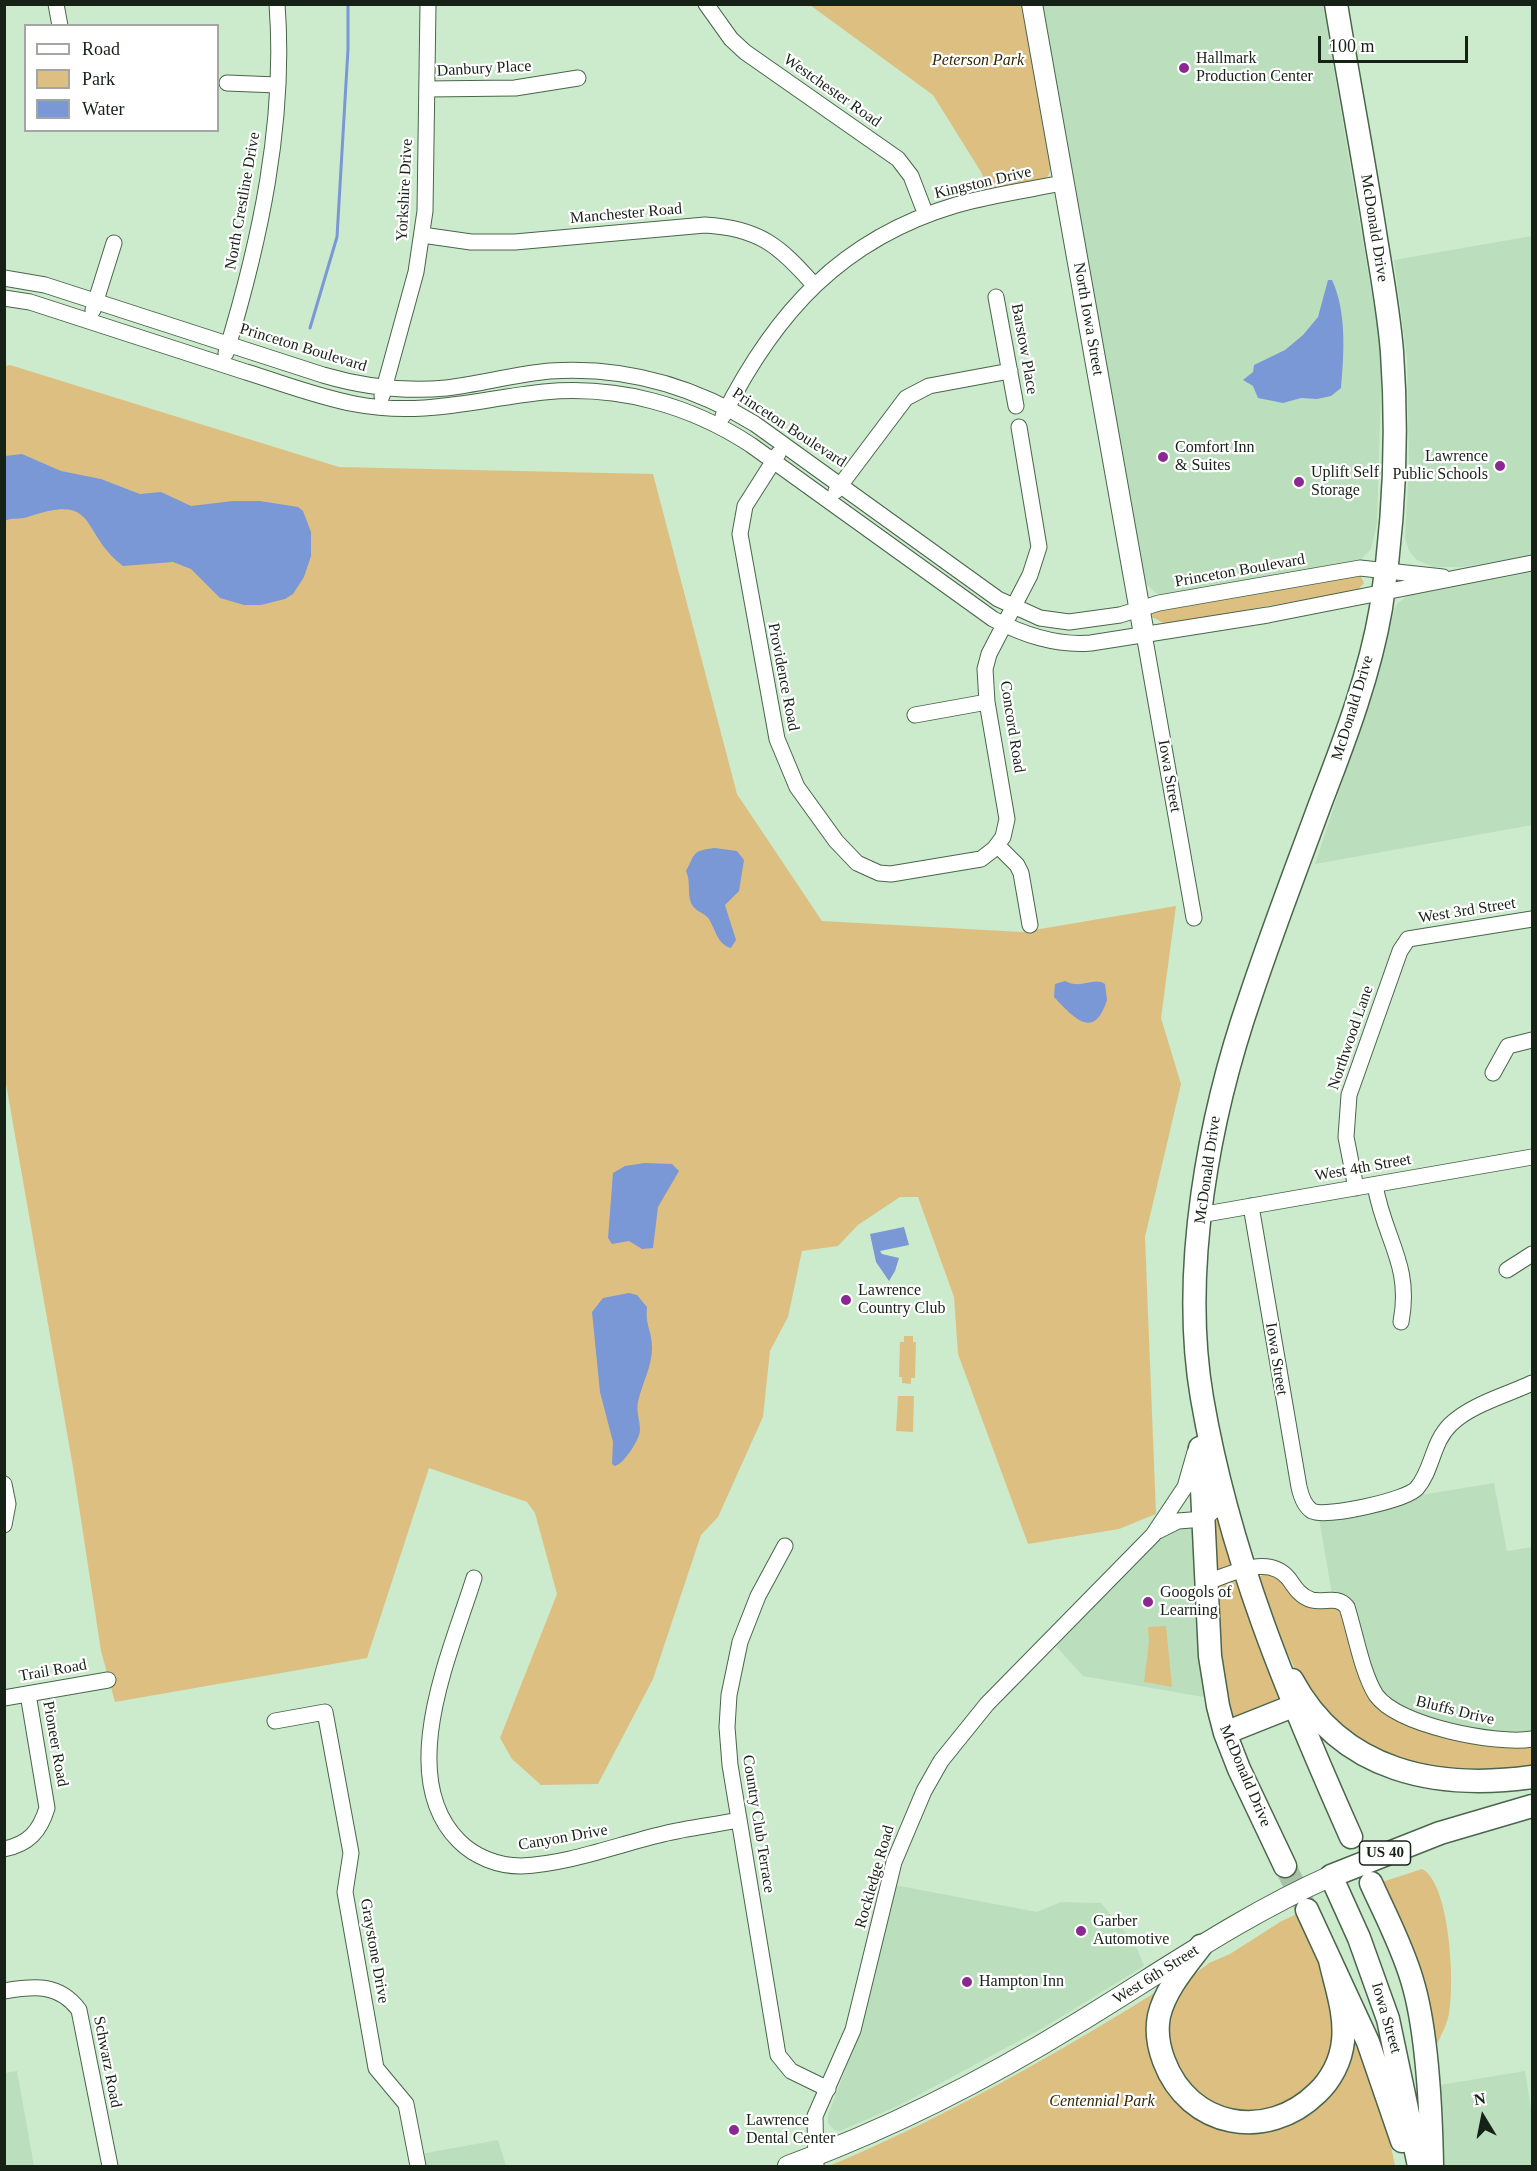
<!DOCTYPE html>
<html>
<head>
<meta charset="utf-8">
<style>
	body { margin:0 }
	#map { position:relative; width:1537px; height:2171px; overflow:hidden; background:#cceacc; font-family:"Times New Roman",serif }
	canvas { display:block }
	.frame { position:absolute; inset:0; border:6px solid #172217; pointer-events:none }
	.legend { position:absolute; left:24px; top:24px; width:195px; height:108px; box-sizing:border-box; background:#fff; border:2px solid #a2a7a2; margin:0; padding:8px 10px; list-style:none; font-size:18px; color:#172217 }
	.legend li { display:flex; align-items:center; gap:12px; height:30px }
	.legend b { width:30px; border:2px solid #a2a7a2 }
	.north { position:absolute; left:1453px; top:2087px; width:60px; height:60px; -webkit-text-stroke:4px #fff; paint-order:stroke; rotate:350deg; font-size:16px; font-weight:700; line-height:24px; text-align:center; color:#172217 }
	.north::after { content:''; display:block; margin:auto; width:21px; height:27px; background:#172217; clip-path:polygon(50% 0,100% 100%,50% 72%,0 100%) }
	.scale { position:absolute; left:1318px; top:36px; width:150px; height:27px; box-sizing:border-box; border:3px solid #172217; border-top:0; padding-left:8px; font-size:18px; line-height:21px; white-space:nowrap; color:#172217; -webkit-text-stroke:4px #fff; paint-order:stroke }
</style>
</head>
<body>
<div id="map">
<canvas width="1537" height="2171"></canvas>
<div class="frame"></div>
<ul class="legend">
<li><b style="height:8px;background:#fff"></b>Road</li>
<li><b style="height:16px;background:#ddc081"></b>Park</li>
<li><b style="height:16px;background:#7a97d6"></b>Water</li>
</ul>
<div class="north">N</div>
<div class="scale">100 m</div>
</div>
<script>
const g = document.querySelector('canvas').getContext('2d');
g.lineJoin = 'round';
function paint(path, color) {
  g.fillStyle = color;
  g.fill(path, 'evenodd');
}
function stroke(path, color, width, dash) {
  g.strokeStyle = color;
  g.lineWidth = width;
  g.lineCap = dash ? 'butt' : 'round';
  g.setLineDash(dash || []);
  g.stroke(path);
}
function drawText(font, color, halo, rows, align = 'center') {
  g.font = font + ' "Times New Roman",serif';
  g.lineWidth = 4.5;
  g.setLineDash([]);
  g.textBaseline = 'middle';
  g.strokeStyle = halo;
  g.fillStyle = color;
  for (const [text, x, y, turn = 0] of rows) {
    g.save();
    g.translate(x, y);
    g.rotate((+turn || 0) * Math.PI / 180);
    g.textAlign = isNaN(turn) ? turn : align;
    if (halo) g.strokeText(text, 0, 0);
    g.fillText(text, 0, 0);
    g.restore();
  }
}
paint(new Path2D(`
	M1039,5h284l59,350 -5,169 -6,25 -12,12 -195,34 -8,-2 -10,-9 -4,-7z
	M1532,236v319l-69,12h-30l-16,-7 -8,-9 -4,-13 4,-73 -2,-107 -13,-98z
	M1532,572v253l-217,39 49,-148 32,-111 11,-9z
	M1494,1483l13,68 25,-4v185l-10,2 -30,-1 -85,-22 -22,-15 -7,-10 -34,-90 -12,-2 -13,-76 96,-22z
	M1175,1527h19l15,171 -126,-22 -29,-32 107,-109z
	M894,1885l143,27 24,-10 40,1 34,41 9,22 -101,62 -143,77 -60,26 -6,-1 -6,-7v-8l23,-60 17,-58z
	M17,2071l17,95h-29v-93z
	M1525,2071l7,44v51h-91l-7,-80z
	M498,2140l8,26h-83l-2,-12z`), '#bbdfbc');
paint(new Path2D(`
	M810,5h214l28,162 -6,13 -57,11 -8,-19 -48,-77z
	M10,365l329,102 314,7 84,320 85,127 200,11 154,-26 -15,112 20,66 -36,153 11,277 -37,15 -91,15 -70,-190 -4,-57 -36,-100h-18l-42,28 -20,21 -36,5 -14,66 -18,34 -7,66 -45,100 -17,18 -48,144 -55,105 -57,1 -29,-26 -12,-21 57,-144 -22,-81 -8,-11 -98,-34 -62,190 -252,44 -14,-51 -28,-184 -68,-389v-712z
	M1360,575l4,8 -6,7 -192,34 -14,-7 1,-5z
	M904,1336h9v6h3l-1,36h-4v6l-9,-1v-6h-3l1,-35h4z
	M898,1396h16l-1,36 -17,-1z
	M1220,1513l14,53 -18,5 -8,-49z
	M1269,1572l62,34 9,2 49,107 143,29v29l-62,2 -85,-19 -49,-33 -34,-40 -26,-53 -17,-53z
	M1237,1579l44,121 -47,23 -9,-18 -9,-118z
	M1166,1626l6,61 -28,-5 5,-40 -1,-15z
	M1422,1869c28,14 33,115 27,145 -3,14 -12,29 -18,43l-55,-173z
	M1301,1912l13,29 20,69v21l-4,27 -15,24 -37,28 -43,3 -44,-22 -23,-35v-43l19,-33 22,-17 21,-9 50,-32z
	M1164,1987l-12,37 51,92 98,-2 48,-96 36,99 10,49h-566c117,-49 226,-111 335,-179z`), '#ddc081');
paint(new Path2D(`
	M1328,280h4c15,32 12,74 9,108l-10,8 -14,3 -16,-1 -18,5 -25,-5 -5,-12 -10,-6 10,-8 1,-7 31,-15 18,-15 15,-18z
	M22,454l39,17 40,8 31,12 8,3 21,-2 30,14 42,-5h27l38,6 5,4 8,21v24l-7,21 -11,17 -8,5 -24,6h-17l-24,-7 -29,-29 -18,-7 -50,4c-44,-33 -23,-74 -95,-49 -8,3 -16,0 -23,4v-65z
	M715,848l22,3 7,9 -5,31 -14,14 11,35 -5,8c-13,-3 -16,-19 -22,-29 -5,-7 -14,-7 -18,-16 -4,-11 0,-21 -5,-32 10,-18 5,-20 29,-23z
	M1065,981c17,9 28,-5 40,3l2,16c-13,41 -33,18 -53,-3l1,-13z
	M645,1163l27,1 7,7 -21,36 -5,41 -11,1 -13,-8 -17,3 -4,-6 5,-65 12,-7z
	M904,1227l5,18 -29,6 2,3 17,4 -4,13 -6,10 -13,-19 -6,-28z
	M629,1293l8,2 10,12c-2,19 5,23 5,41 0,19 -10,35 -14,54 -2,9 2,19 2,28 0,9 -16,34 -25,36l-3,-2 1,-22 -13,-50 -8,-80 11,-14z`), '#7a97d6');
stroke(new Path2D(`
	M310,328l27,-91 11,-188v-45`), '#7a97d6', 3);
stroke(new Path2D(`
	M1285,1866l22,44`), '#a8c2a8', 22, [22, 11]);
const minor = new Path2D(`
	M56,4l4,22
	M706,4l25,35 14,13 153,107 13,17 15,39
	M227,83l50,2
	M427,89l88,-1 63,-10
	M422,235l49,7h44l190,-17c54,3 75,21 109,60
	M4,278l41,7 278,90c41,12 81,17 123,13 35,-4 69,-14 104,-17 74,-5 143,15 205,53l243,175 42,19 29,4 51,-7 39,-12 201,-35 83,9
	M996,297l20,109
	M4,298l26,4c72,24 144,47 216,70 36,11 72,25 109,32 68,13 123,-5 189,-12 74,-7 146,13 207,53l242,174c31,16 63,27 98,24l177,-28 264,-52
	M93,310l21,-67
	M226,353c34,-112 60,-231 51,-349
	M382,396l34,-124 9,-61 3,-207
	M723,416c52,-103 118,-177 233,-211 35,-10 71,-15 107,-22
	M778,454l-33,52 -5,28 37,205 20,48 39,54 21,22 22,10 12,1 90,-15 13,-10 9,-12 4,-18 -20,-117 -2,-33 4,-15 41,-79 9,-28 -20,-120
	M836,491l70,-93 23,-12 81,-15
	M1144,634l50,284
	M915,715l72,-13
	M997,845l20,20 4,8 9,52
	M1493,1073l15,-27 24,-6
	M1375,1185c9,54 37,79 26,137
	M1356,1188l-10,-51 3,-42 51,-144 8,-12 124,-20
	M1251,1206l48,281c2,9 5,19 13,24 14,7 95,-11 105,-23 16,-19 15,-46 34,-64 21,-20 56,-29 81,-41
	M1200,1215l332,-58
	M1507,1270l25,-16
	M4,1484l4,20 -4,21
	M1158,1531l20,-10 26,-2 20,-17
	M785,1546l-27,50 -18,46 -11,53 -2,32 3,38 48,290 13,16 37,18
	M474,1578c-23,74 -80,198 -15,263 16,16 39,25 62,25 48,-2 95,-21 142,-32 24,-6 51,-9 76,-14
	M1207,1582c25,-8 62,-29 82,-3 6,9 12,18 23,21 13,3 25,-5 35,7 8,25 15,66 29,88 22,31 121,50 156,44
	M4,1698l104,-18
	M275,1721l50,-9 26,141 -6,39 31,176 30,36 12,62
	M4,1849c25,-5 36,-18 43,-41l-19,-114
	M4,1991c30,-5 55,-8 75,19l31,156
	M816,2166l-1,-50 38,-86 41,-168 30,-71 17,-30 46,-57 166,-169 32,-48 10,-35`);
const major = new Path2D(`
	M1032,4l112,630
	M788,2166c101,-37 197,-86 288,-142 84,-51 165,-108 255,-148`);
const highway = new Path2D(`
	M1336,4c13,79 28,157 40,235 6,37 13,75 16,113 6,85 2,172 -11,256 -11,65 -35,129 -59,191 -24,65 -49,130 -71,196 -42,121 -71,275 -49,403 27,157 85,295 149,439
	M1200,1448l10,208 8,50 7,27 14,36 46,97
	M1292,1680c50,93 146,110 240,97
	M1225,1733l68,-27
	M1371,1883c14,31 31,63 41,97 16,52 19,131 20,186
	M1307,1910l61,132 34,99
	M1201,1946c-16,21 -36,44 -42,70 -3,15 0,32 5,45 25,67 103,81 153,32 14,-13 24,-32 26,-52 3,-27 -7,-54 -13,-81
	M1419,2166l-31,-147 -29,-81 -28,-62 109,-43 92,-27`);
stroke(minor, '#4a654b', 17);
stroke(major, '#4a654b', 22);
stroke(highway, '#4a654b', 25);
stroke(minor, '#fff', 15);
stroke(major, '#fff', 20);
stroke(highway, '#fff', 22);
for (const [x, y, r, color] of [
	[1184,68,6,"#8b2891"],
	[1163,457,6,"#8b2891"],
	[1500,466,6,"#8b2891"],
	[1299,482,6,"#8b2891"],
	[846,1300,6,"#8b2891"],
	[1148,1602,6,"#8b2891"],
	[1081,1931,6,"#8b2891"],
	[967,1982,6,"#8b2891"],
	[734,2130,6,"#8b2891"]
]) {
  const dot = new Path2D();
  dot.arc(x, y, r, 0, 2 * Math.PI);
  g.fillStyle = color;
  g.fill(dot);
  stroke(dot, '#fff', 2);
}
for (const [x, y, w] of [
	[1385,1853,51]
]) {
  const box = new Path2D();
  box.roundRect(x - w / 2, y - 12, w, 24, 4.5);
  g.fillStyle = '#fff';
  g.fill(box);
  stroke(box, '#172217', 1.5);
}
drawText('bold 15px', '#172217', null, [
	["US 40",1385,1853]
]);
drawText('16px', '#172217', '#fff', [
	["Hallmark",1196,59],
	["Production Center",1196,77],
	["Comfort Inn",1175,448],
	["& Suites",1175,466],
	["Lawrence",1488,457,"right"],
	["Public Schools",1488,475,"right"],
	["Uplift Self",1311,473],
	["Storage",1311,491],
	["Lawrence",858,1291],
	["Country Club",858,1309],
	["Googols of",1160,1593],
	["Learning",1160,1611],
	["Garber",1093,1922],
	["Automotive",1093,1940],
	["Hampton Inn",979,1982],
	["Lawrence",746,2121],
	["Dental Center",746,2139]
], 'left');
drawText('italic 16px', '#352705', '#fff', [
	["Peterson Park",978,61],
	["Centennial Park",1102,2102]
]);
drawText('16px', '#172217', '#fff', [
	["Danbury Place",484,69,-3],
	["Westchester Road",832,91,35],
	["Kingston Drive",983,183,-13],
	["Yorkshire Drive",405,190,-87],
	["North Crestline Drive",243,201,-80],
	["Manchester Road",626,214,-5],
	["McDonald Drive",1374,228,81],
	["North Iowa Street",1088,319,80],
	["Princeton Boulevard",303,348,17],
	["Barstow Place",1024,349,80],
	["Princeton Boulevard",789,428,33],
	["Princeton Boulevard",1240,571,-10],
	["Providence Road",783,677,79],
	["McDonald Drive",1353,708,-73],
	["Concord Road",1012,727,81],
	["Iowa Street",1169,776,80],
	["West 3rd Street",1467,911,-9],
	["Northwood Lane",1351,1038,-71],
	["West 4th Street",1363,1168,-10],
	["McDonald Drive",1208,1170,-82],
	["Iowa Street",1276,1359,81],
	["Trail Road",53,1671,-10],
	["Bluffs Drive",1455,1711,14],
	["Pioneer Road",55,1744,80],
	["McDonald Drive",1245,1776,67],
	["Country Club Terrace",758,1824,81],
	["Canyon Drive",563,1838,-10],
	["Rockledge Road",875,1877,-74],
	["Graystone Drive",374,1951,80],
	["West 6th Street",1156,1975,-32],
	["Iowa Street",1386,2018,74],
	["Schwarz Road",107,2062,79]
]);
</script>
</body>
</html>
